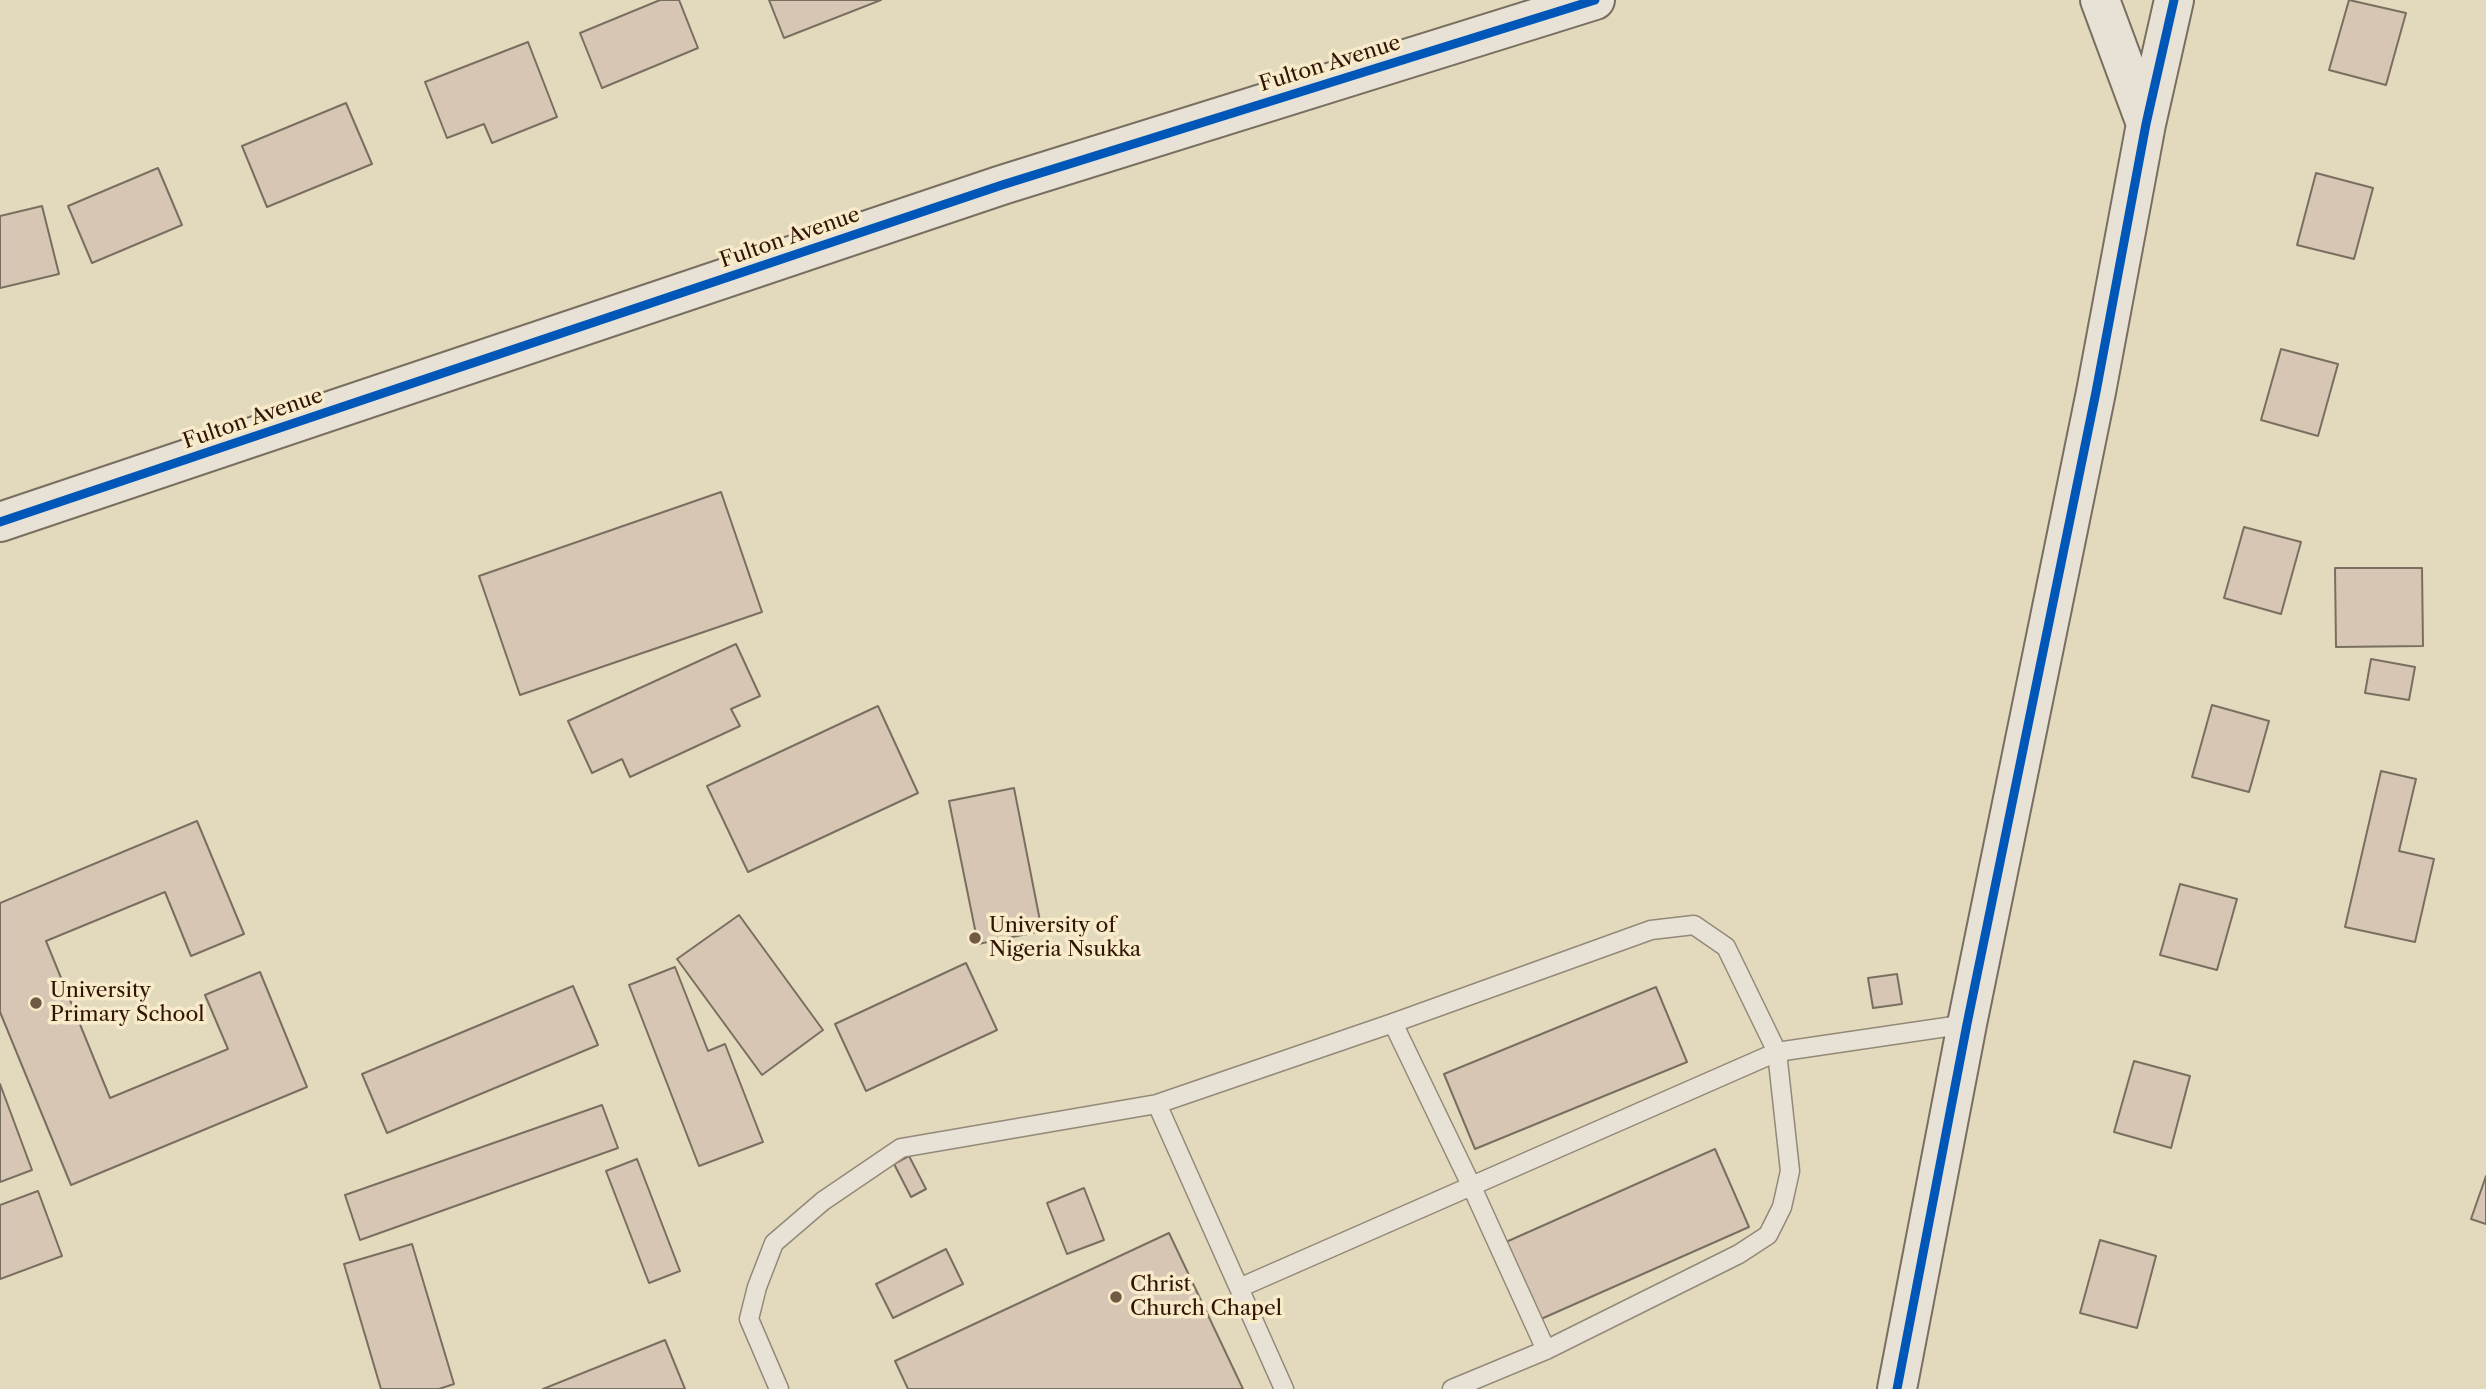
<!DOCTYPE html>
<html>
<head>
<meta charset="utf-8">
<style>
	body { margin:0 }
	canvas { display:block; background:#e3d9bd }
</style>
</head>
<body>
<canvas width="2486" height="1389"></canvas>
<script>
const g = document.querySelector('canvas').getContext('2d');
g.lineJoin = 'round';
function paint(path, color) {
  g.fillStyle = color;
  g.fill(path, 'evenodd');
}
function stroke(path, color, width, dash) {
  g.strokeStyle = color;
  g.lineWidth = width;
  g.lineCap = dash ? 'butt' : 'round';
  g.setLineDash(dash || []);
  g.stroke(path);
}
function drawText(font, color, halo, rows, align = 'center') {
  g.font = font + ' "Libre Caslon Text",serif';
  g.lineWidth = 7;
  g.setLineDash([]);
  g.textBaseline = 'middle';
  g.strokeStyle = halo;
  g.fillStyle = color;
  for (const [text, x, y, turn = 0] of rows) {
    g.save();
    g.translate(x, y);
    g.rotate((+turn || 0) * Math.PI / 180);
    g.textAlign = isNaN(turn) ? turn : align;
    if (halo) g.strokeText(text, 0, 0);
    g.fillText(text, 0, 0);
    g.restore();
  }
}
const building = new Path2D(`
	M660,0h19l19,48 -96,40 -22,-55z
	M769,0h112l-97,38z
	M2349,0l57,13 -20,72 -57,-15z
	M528,42l29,75 -65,26 -8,-19 -37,14 -22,-56z
	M346,103l26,61 -105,43 -25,-61z
	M158,168l24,57 -90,38 -24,-57z
	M2316,173l57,15 -19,71 -57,-14z
	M42,206l17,68 -59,14v-72z
	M2281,349l57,15 -20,72 -57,-16z
	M721,492l41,120 -242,83 -41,-119z
	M2244,527l57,15 -20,72 -57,-16z
	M2335,568h87l1,78 -87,1z
	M736,644l24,52 -29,13 9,17 -110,51 -8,-18 -30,14 -24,-52z
	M2371,659l44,8 -6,33 -44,-7z
	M2212,705l57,16 -20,71 -57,-15z
	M878,706l40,87 -170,79 -41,-86z
	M2381,771l35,8 -17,72 35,8 -19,83 -70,-15z
	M1014,788l28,143 -64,13 -29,-143z
	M197,821l47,113 -53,22 -26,-64 -119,49 64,157 118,-49 -23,-54 55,-23 47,115 -236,98 -71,-173v-109z
	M2180,884l57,15 -20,71 -57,-15z
	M739,915l84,115 -61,45 -85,-116z
	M966,963l31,67 -131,61 -31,-67z
	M675,967l33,84 17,-7 38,98 -64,24 -70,-181z
	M1897,974l5,30 -29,4 -5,-30z
	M573,986l25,59 -211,88 -25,-59z
	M1656,987l31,75 -212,87 -31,-75z
	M2134,1061l56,15 -19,72 -57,-16z
	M0,1084l32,86 -32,12z
	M602,1105l16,43 -258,92 -15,-45z
	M1715,1149l34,78 -208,92 -35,-77z
	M909,1156l17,33 -15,8 -17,-33z
	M637,1159l43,112 -31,12 -43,-112z
	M2486,1176v48l-15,-5z
	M1084,1188l20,52 -37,14 -20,-51z
	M38,1191l24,65 -62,23v-74z
	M1169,1233l74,156h-335l-13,-28z
	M2100,1240l56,16 -19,72 -57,-15z
	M412,1244l42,140 -15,5h-58l-37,-125z
	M946,1249l17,35 -70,34 -17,-34z
	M665,1340l20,49h-142z`);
paint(building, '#d7c6b4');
stroke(building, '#796f60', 2);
const lane = new Path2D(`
	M1393,1023l78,162 75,165
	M1157,1104l127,285
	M1239,1288l538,-236 190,-28
	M779,1389l-30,-70 8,-32 17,-44 49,-42 78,-53 256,-44 236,-81 258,-93 43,-5 32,22 51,105 13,119 -8,36 -14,28 -29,19 -193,96 -94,39`);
const secondary = new Path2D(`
	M2100,0l46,124
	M0,522l1002,-337 593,-185
	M1897,1389l70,-365 129,-632 50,-268 28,-124`);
stroke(lane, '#938978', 21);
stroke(secondary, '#796f60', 42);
stroke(lane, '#e7e2d5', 18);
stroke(secondary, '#e7e2d5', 38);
stroke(new Path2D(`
	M0,522l1002,-337 593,-185
	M1897,1389l70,-365 129,-632 50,-268 28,-124`), '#0057b8', 9);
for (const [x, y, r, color] of [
	[975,938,7,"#705945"],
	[36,1003,7,"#705945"],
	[1116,1297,7,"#705945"]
]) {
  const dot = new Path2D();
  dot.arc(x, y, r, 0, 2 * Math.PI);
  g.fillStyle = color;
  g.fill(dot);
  stroke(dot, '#f7ebca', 2.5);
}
drawText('21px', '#321404', '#f7ebca', [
	["Fulton Avenue",1330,64,-17],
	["Fulton Avenue",790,238,-19],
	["Fulton Avenue",253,419,-19]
]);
drawText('21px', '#321404', '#f7ebca', [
	["University of",989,926],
	["Nigeria Nsukka",989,950],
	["University",50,991],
	["Primary School",50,1015],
	["Christ",1130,1285],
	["Church Chapel",1130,1309]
], 'left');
</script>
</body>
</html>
